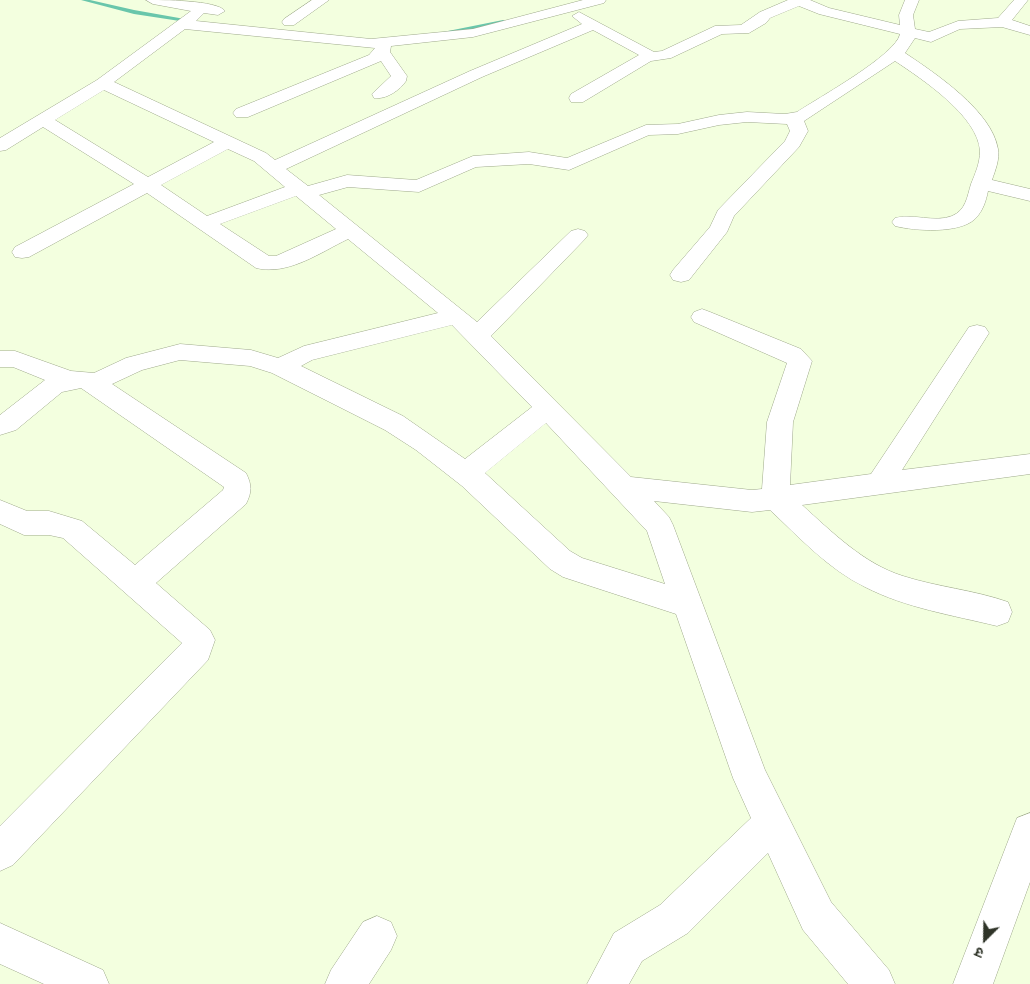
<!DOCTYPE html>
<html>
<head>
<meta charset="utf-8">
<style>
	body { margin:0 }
	#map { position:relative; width:1030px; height:984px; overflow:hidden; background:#f3ffdf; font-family:"PT Sans","Noto Sans Devanagari",sans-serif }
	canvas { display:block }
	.north { position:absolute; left:960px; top:914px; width:50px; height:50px; -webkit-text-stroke:4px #fff; paint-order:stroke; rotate:203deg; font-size:14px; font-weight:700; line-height:20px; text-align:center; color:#2f3428 }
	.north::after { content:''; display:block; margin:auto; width:18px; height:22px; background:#2f3428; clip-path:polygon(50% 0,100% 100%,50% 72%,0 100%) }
</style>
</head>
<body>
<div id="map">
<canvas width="1030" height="984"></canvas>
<div class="north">उ</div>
</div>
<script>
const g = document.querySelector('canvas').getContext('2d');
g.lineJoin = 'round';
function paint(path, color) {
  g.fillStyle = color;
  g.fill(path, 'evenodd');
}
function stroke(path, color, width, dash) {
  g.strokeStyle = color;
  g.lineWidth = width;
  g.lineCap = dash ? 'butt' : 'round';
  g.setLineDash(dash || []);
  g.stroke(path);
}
paint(new Path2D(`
	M81,0h9l44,10 62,11 -3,2 -59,-9z
	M503,20l2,1v2l-64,12 -3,-2z`), '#69c6ab');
const minor = new Path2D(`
	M146,0c15,0 71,0 79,11l-7,4 -14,-2 -8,8 175,18 102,-10 110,-29h23l-2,3 -131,34 -82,9 -1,6 17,24 -1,5c-6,9 -20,19 -32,17l-2,-4 19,-18 -10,-15 -133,56h-12l-3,-4 3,-4 133,-54 6,-7 -190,-19 -71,53 152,71 9,7 195,-89 112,-47 -10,-8 7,-4 75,40 8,-1 53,-25 26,-1 19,-13 28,-12h22l19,8 71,17 -1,-10 6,-15h14l-6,15 2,14 14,3 29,-11 40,-3 16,-18h14l-16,20 18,6v9l-28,-8 -42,2 -29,13 -16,-4 -10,15c30,20 87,58 93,96 2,10 -3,22 -6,31l38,9v12l-42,-10c-2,10 -5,20 -13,28 -16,15 -60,12 -80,7l-3,-4 3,-4c18,-5 39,5 57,-2 14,-6 15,-19 19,-32 4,-10 9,-21 9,-33 -2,-35 -58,-72 -85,-90l-91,60 4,10 -9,16 -65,69 -7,16 -38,48 -8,2 -8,-2 -3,-5 3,-5 37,-43 8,-17 67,-69 5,-10 -3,-7 -40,-2 -28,3 -41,9 -29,1 -80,35 -40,-6 -53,3 -57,25 -71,-5 -29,8 158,127 94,-91 7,-2 7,2 3,4 -3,4 -94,97 140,141 121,13 10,-1 5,-67 20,-59 -93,-41 -3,-5 3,-5 8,-3 8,3 91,37 11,12 -19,61 -3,63 81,-11 98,-147 8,-2 8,2 4,6 -87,137 128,-16v20l-228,31c30,27 62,59 101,71 34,11 71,14 105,26l4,10 -4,10 -11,4c-45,-11 -91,-18 -132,-39 -37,-18 -66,-50 -95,-77l-18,2 -98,-11 15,16 4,8 92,245 66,132 58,68 6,14h-47l-45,-54 -35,-77 -80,80 -46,28 -13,23h-42l27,-51 46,-28 91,-87 -18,-40 -57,-164 -113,-37 -13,-8 -88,-83 -46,-36 -31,-20 -113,-57 -22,-7 -70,-6 -38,10 -30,14 134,89c6,12 6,19 0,31l-90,79 54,47 5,10 -7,20 -195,205 -13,6v-45l182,-183 -119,-105 -14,-3h-25l-24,-11v-24l27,11h22l33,10 53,44 88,-75 1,-3 -143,-99 -19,4 -46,38 -16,5v-20l45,-35 -32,-13h-13v-16h15l56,20 23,2 32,-15 54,-14 71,6 27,8 26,-12 134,-33 -90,-74c-27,13 -60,37 -92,29l-109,-75 -118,64 -7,1 -7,-1 -3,-5 3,-5 119,-63 -91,-57 -37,23 -6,1v-13l97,-58 94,-69 -38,-7zM799,6l20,8 81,20c-4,21 -82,64 -103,78l-12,2 -38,-2 -28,3 -41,9 -32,1 -79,33 -38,-6 -56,4 -57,24 -69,-5 -39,11 -22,-17 196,-92 111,-47 46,25 -68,39 -2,4 2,4h12l68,-41 20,-3 51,-24 27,-1 17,-10 4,-5zM104,90l110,52 -66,35 -93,-57zM228,149l26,12 31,26 -78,29 -46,-31zM296,196l40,33 -60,27h-7l-49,-32zM452,325l80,82 -67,52 -62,-43 -102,-50 11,-6zM546,423l101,108 18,53 -83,-26 -12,-7 -85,-78z
	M312,0h17l-35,25h-10l-2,-3 2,-3z
	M1030,813v69l-37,102h-40l64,-166z
	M377,916l14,6 6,14 -6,14 -22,34h-44l6,-14 32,-48z
	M0,923l103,47 6,14h-65l-44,-20z`);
stroke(minor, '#9ea98b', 1);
paint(minor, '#fff');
</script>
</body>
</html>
